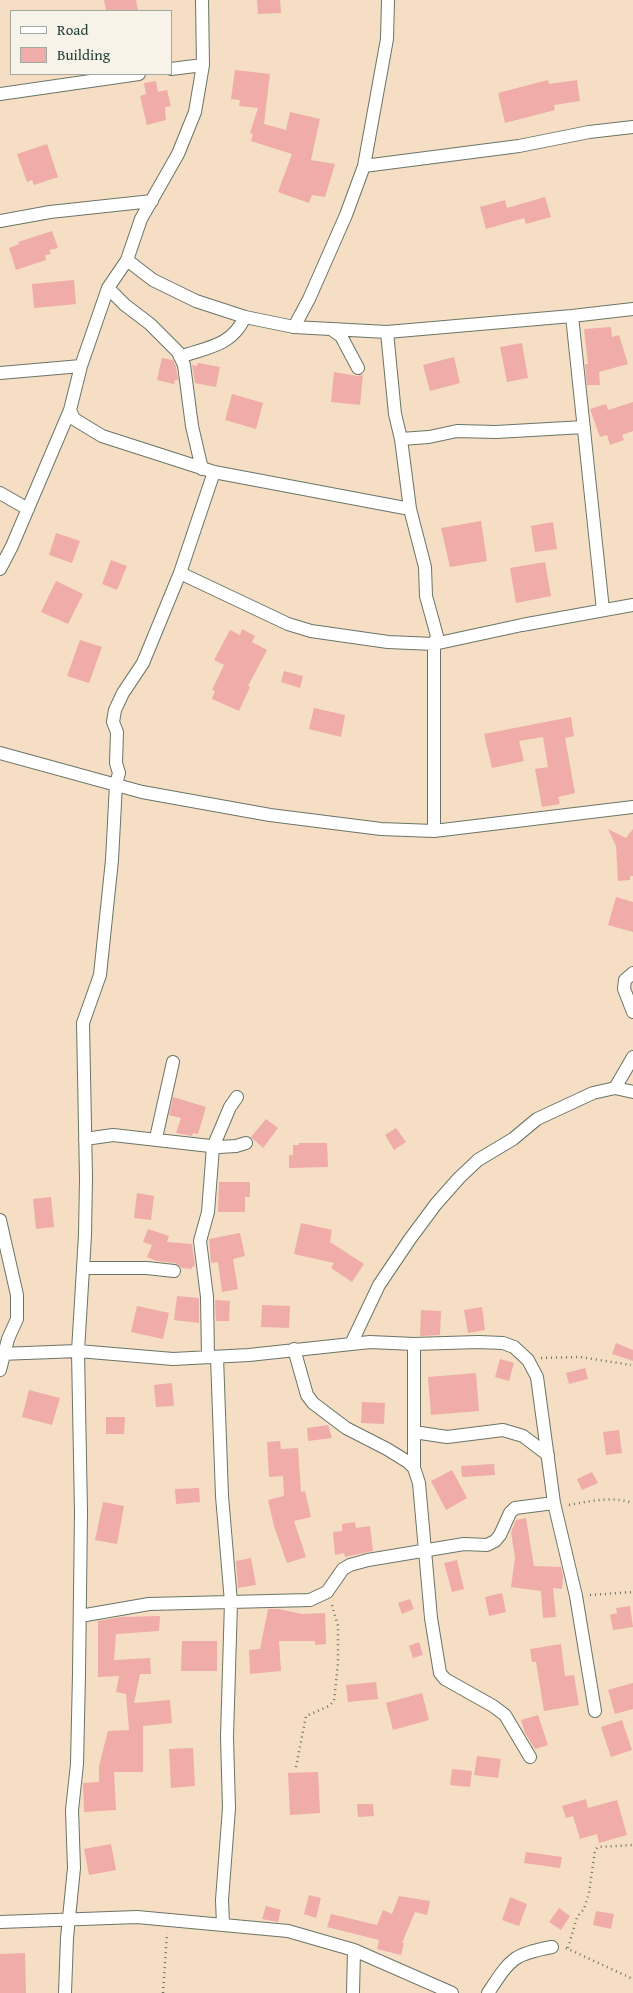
<!DOCTYPE html>
<html>
<head>
<meta charset="utf-8">
<style>
	body { margin:0 }
	#map { position:relative; width:633px; height:1993px; overflow:hidden; background:#f5dec3; font-family:"Gentium Book Plus",serif }
	canvas { display:block }
	.legend { position:absolute; left:10px; top:10px; width:162px; height:65px; box-sizing:border-box; background:#f7f3e8; border:1px solid #a1aaa0; margin:0; padding:6px 9px; list-style:none; font-size:15px; color:#1f3d34 }
	.legend li { display:flex; align-items:center; gap:10px; height:25px }
	.legend b { width:25px; border:1px solid #a1aaa0 }
</style>
</head>
<body>
<div id="map">
<canvas width="633" height="1993"></canvas>
<ul class="legend">
<li><b style="height:6px;background:#fff"></b>Road</li>
<li><b style="height:14px;background:#efaca9"></b>Building</li>
</ul>
</div>
<script>
const g = document.querySelector('canvas').getContext('2d');
g.lineJoin = 'round';
function paint(path, color) {
  g.fillStyle = color;
  g.fill(path, 'evenodd');
}
function stroke(path, color, width, dash) {
  g.strokeStyle = color;
  g.lineWidth = width;
  g.lineCap = dash ? 'butt' : 'round';
  g.setLineDash(dash || []);
  g.stroke(path);
}
paint(new Path2D(`
	M104,0h32l2,11h-32z
	M257,0h23l1,13 -23,1z
	M235,70l35,4 -6,50 22,6 4,-18 30,7 -9,41 24,4 -10,33 -13,-2 -3,8 -31,-11 14,-38 -41,-13 2,-7 -3,-1 8,-25 -19,-2 1,-6 -9,-1z
	M548,80l1,4 28,-4 3,21 -26,4 1,5 -50,13 -7,-30z
	M156,81l2,11 9,-2 4,16 -6,1 1,13 -19,5 -7,-29 6,-2 -2,-11z
	M47,144l11,33 -24,8 -2,-5 -5,2 -10,-28z
	M545,197l6,20 -25,7 -2,-6 -38,11 -6,-22 25,-7 2,8z
	M52,231l6,17 -9,2 2,4 -6,1 1,5 -30,10 -7,-22 10,-4 -1,-2z
	M74,280l2,24 -42,4 -2,-24z
	M611,327l1,10 7,-2 9,29 -29,8 1,13h-13l-2,-21h3l-4,-35z
	M522,343l6,35 -21,4 -7,-35z
	M454,357l6,26 -30,8 -7,-26z
	M162,358l11,2 3,7 2,13h-3l-1,4 -17,-4z
	M198,363l22,4 -4,20 -21,-4 -3,-18 5,1z
	M334,372l23,4 6,-1 -3,30 -29,-3z
	M232,394l31,9 -7,26 -31,-9z
	M633,402v29l-11,4 2,5 -14,5 -3,-10 -7,2 -10,-28 16,-5 2,6z
	M481,521l6,40 -37,6 -9,-39z
	M553,522l4,27 -22,3 -4,-26z
	M56,533l24,8 -8,22 -23,-8z
	M111,560l16,6 -10,24 -15,-6z
	M545,562l6,34 -35,7 -6,-35z
	M56,581l27,13 -15,30 -27,-12z
	M242,629l13,7 -3,6 15,8 -19,36 2,1 -11,24 -27,-12 3,-8 -3,-1 12,-25 -10,-5 16,-30 10,5z
	M80,640l22,7 -13,36 -22,-7z
	M284,671l19,5 -3,12 -19,-6z
	M314,708l31,7 -4,22 -32,-8z
	M571,717l3,19 -9,2 10,55 -17,4 2,7 -18,3 -7,-38 13,-2 -5,-30 -24,4 5,20 -32,7 -8,-34z
	M608,829l18,9 7,-9v47h-3v4l-12,1 -2,-35z
	M616,897l17,5v30l-25,-7z
	M173,1097l33,10 -8,27 -5,-1 -1,3 -16,-3 5,-15 -12,-3z
	M266,1119l12,9 -15,20 -12,-11z
	M396,1128l10,14 -12,8 -9,-15z
	M299,1143h28l1,24 -39,1v-13h4v-10h6z
	M219,1182h31v15h-5v15h-27z
	M137,1193l17,3 -3,24 -17,-2z
	M51,1197l3,30 -18,2 -3,-30z
	M301,1223l31,7 -2,12 34,22 -12,18 -21,-14 3,-5 -40,-9z
	M148,1229l21,7 -2,6 25,2 3,22 -3,1v2l-10,-1 -7,-5 -18,-2 -10,-4 5,-12 -9,-3z
	M240,1233l5,23 -12,3 5,30 -16,3 -4,-30 -7,1 -2,-24z
	M177,1296l22,2v25l-25,-3z
	M215,1300l15,1 -1,20h-13z
	M262,1305l28,1 -1,22 -28,-1z
	M137,1306l32,7 -6,26 -32,-7z
	M482,1307l3,23 -17,3 -4,-23z
	M421,1310l20,1 -1,24 -20,1z
	M616,1343l17,7v11l-21,-7z
	M500,1359l14,4 -5,18 -14,-4z
	M585,1368l3,11 -19,5 -3,-11z
	M476,1373l3,38 -48,4 -3,-38z
	M172,1383l2,23 -18,1 -2,-22z
	M29,1390l31,8 -8,27 -30,-8z
	M362,1402l23,1 -1,21 -23,-1z
	M106,1417h19l-1,17h-18z
	M328,1425l4,13 -24,3 -1,-13z
	M619,1430l3,23 -16,2 -3,-23z
	M280,1441l1,8 17,-1 3,44 4,-1 6,26 -17,4 12,36 -19,6 -13,-37 -6,-26 16,-4 -1,-20 -14,1 -2,-35z
	M494,1464l1,11 -33,2 -1,-11z
	M452,1470l15,28 -21,12 -15,-29z
	M592,1472l6,11 -16,7 -5,-11z
	M199,1488l1,14 -24,2 -1,-15z
	M103,1502l21,4 -7,38 -22,-4z
	M526,1518l8,48 27,1 2,9 -1,13 -9,-1 3,29 -13,1 -2,-27 -30,-4 4,-29 -4,-26 5,-12z
	M355,1522l1,6 14,-2 3,25 -28,6 -1,-4 -9,2 -2,-23 9,-1v-7z
	M251,1558l5,27 -18,3 -2,-27z
	M457,1560l7,29 -12,3 -8,-29z
	M502,1593l4,19 -17,4 -4,-19z
	M410,1599l4,10 -12,5 -4,-11z
	M630,1606l3,21 -20,3 -3,-15 7,-2 -1,-5z
	M268,1609h11l23,5 23,-1 1,31 -11,1v-4h-36l2,30 -31,3 -1,-24 11,-1z
	M160,1616l-1,15 -43,3 -2,26 36,-2 1,16h-11l-6,29 36,-3 2,23 -29,3v46h-29l2,38 -32,2 -1,-29 16,-1v-16l9,-35 21,-1 -3,-36 -10,-2 3,-16 -21,1v-56l23,-4z
	M182,1641h35v30h-36z
	M419,1642l4,13 -10,3 -4,-12z
	M561,1644l4,32 9,-1 5,30 -35,6 -8,-49h-4l-2,-13z
	M376,1682l2,17 -30,3 -2,-17z
	M633,1683v26l-18,5 -7,-24z
	M422,1693l7,27 -36,10 -7,-27z
	M538,1715l10,30 -13,4 -10,-16 -4,-13z
	M622,1720l10,30 -21,7 -10,-30z
	M193,1748l2,38 -24,2 -2,-39z
	M477,1756l24,3 -3,19 -24,-3z
	M452,1769l20,2 -2,16 -20,-2z
	M318,1772l2,41 -30,2 -2,-42z
	M586,1799l2,9 29,-8 10,35 -28,8 -2,-9 -17,5 -7,-23 -7,2 -4,-12z
	M357,1804h16l1,12 -16,1z
	M111,1844l5,26 -27,5 -5,-26z
	M526,1852l36,5 -2,11 -36,-5z
	M309,1895l12,3 -5,20 -12,-4z
	M399,1896l31,5 -3,14 -12,-3 -13,31h2l-3,12 -24,-6 2,-9 -52,-13 4,-13 46,11 6,-15 9,4z
	M510,1897l17,7 -8,22 -17,-6z
	M266,1906l15,4 -3,12 -16,-3z
	M559,1908l11,8 -9,14 -12,-8z
	M596,1911l18,3 -3,15 -18,-4z
	M25,1953l1,40h-26v-39z`), '#efaca9');
const minor = new Path2D(`
	M202,0l1,65 -8,47 -17,42 -37,65 -14,41 -19,28 -27,78 -11,44 4,9 28,17 112,36 196,37 15,58 1,29 11,40 -3,8v187
	M171,69l32,-4
	M0,94l139,-20
	M364,166l155,-20 70,-14 44,-5
	M0,221l50,-9 102,-11
	M127,260l26,20 43,21 49,16 49,10 93,5 185,-16 61,-7
	M108,288l17,17 25,19 28,28 6,13 8,61 10,43
	M572,316l31,294
	M294,327l15,-28 37,-84 18,-49 23,-127 1,-39
	M331,329l10,7 17,32
	M387,332l8,82 6,25 9,70
	M180,357c27,-10 51,-10 65,-40
	M0,373l81,-7
	M401,439l28,-2 28,-6 39,1 88,-5
	M214,472l-34,101 108,51 23,7 77,11 46,2 88,-19 111,-20
	M0,493l28,16
	M0,569l12,-23 58,-136
	M0,753l142,39 128,23 111,14 53,2 199,-24
	M633,973l-8,7 -1,9 9,23
	M615,1088l18,-31
	M156,1138l17,-76
	M85,1139l28,-4 106,12 17,-1 10,-3
	M0,1220l17,75v24l-9,20 -8,31
	M84,1268h63l27,3
	M351,1344l28,-59 31,-46 26,-35 23,-26 19,-18 35,-21 24,-20 56,-26 22,-5 18,4
	M414,1344v124
	M294,1349l13,46 6,8 33,25 41,21 21,13 6,6 5,15 12,135 9,55 5,6 48,27 12,9 25,42
	M0,1354l78,-3 95,8 76,-4 121,-13 44,2 64,-2 25,1 11,4 14,13 9,17 17,126 22,93 19,115
	M208,1357l-1,-60 -7,-56 8,-29 5,-65 17,-40 7,-10
	M217,1357l5,139 9,106 -4,135 2,71 -7,92 1,24
	M414,1432l33,5 56,-7 20,6 25,19
	M80,1616l69,-12 161,-4 17,-8 16,-23 7,-4 18,-5 96,-16 23,1 8,-4 5,-6 10,-22 5,-5 39,-5
	M0,1922l137,-5 151,14 66,19 98,43
	M65,1993l2,-55 7,-70 -2,-58 5,-46 2,-90 2,-162 -3,-161 7,-116 1,-57 -3,-155 17,-48 12,-115 4,-76 3,-11 -3,-10 1,-31 -4,-10 2,-12 8,-17 20,-30 37,-90
	M353,1993l1,-43
	M488,1993c22,-33 24,-39 64,-46`);
stroke(minor, '#6a7566', 14);
stroke(new Path2D(`
	M541,1358l39,-1 51,8
	M569,1505c22,-4 42,-9 64,-2
	M590,1595l43,-3
	M296,1767l10,-51 23,-10 5,-5 4,-38v-37l-6,-21
	M566,1948l67,31
	M568,1948l9,-31 7,-8 5,-16 6,-43 3,-3 35,-2
	M163,1993l4,-60`), '#6a7566', 2.5, [1, 4]);
stroke(minor, '#fff', 12);
</script>
</body>
</html>
